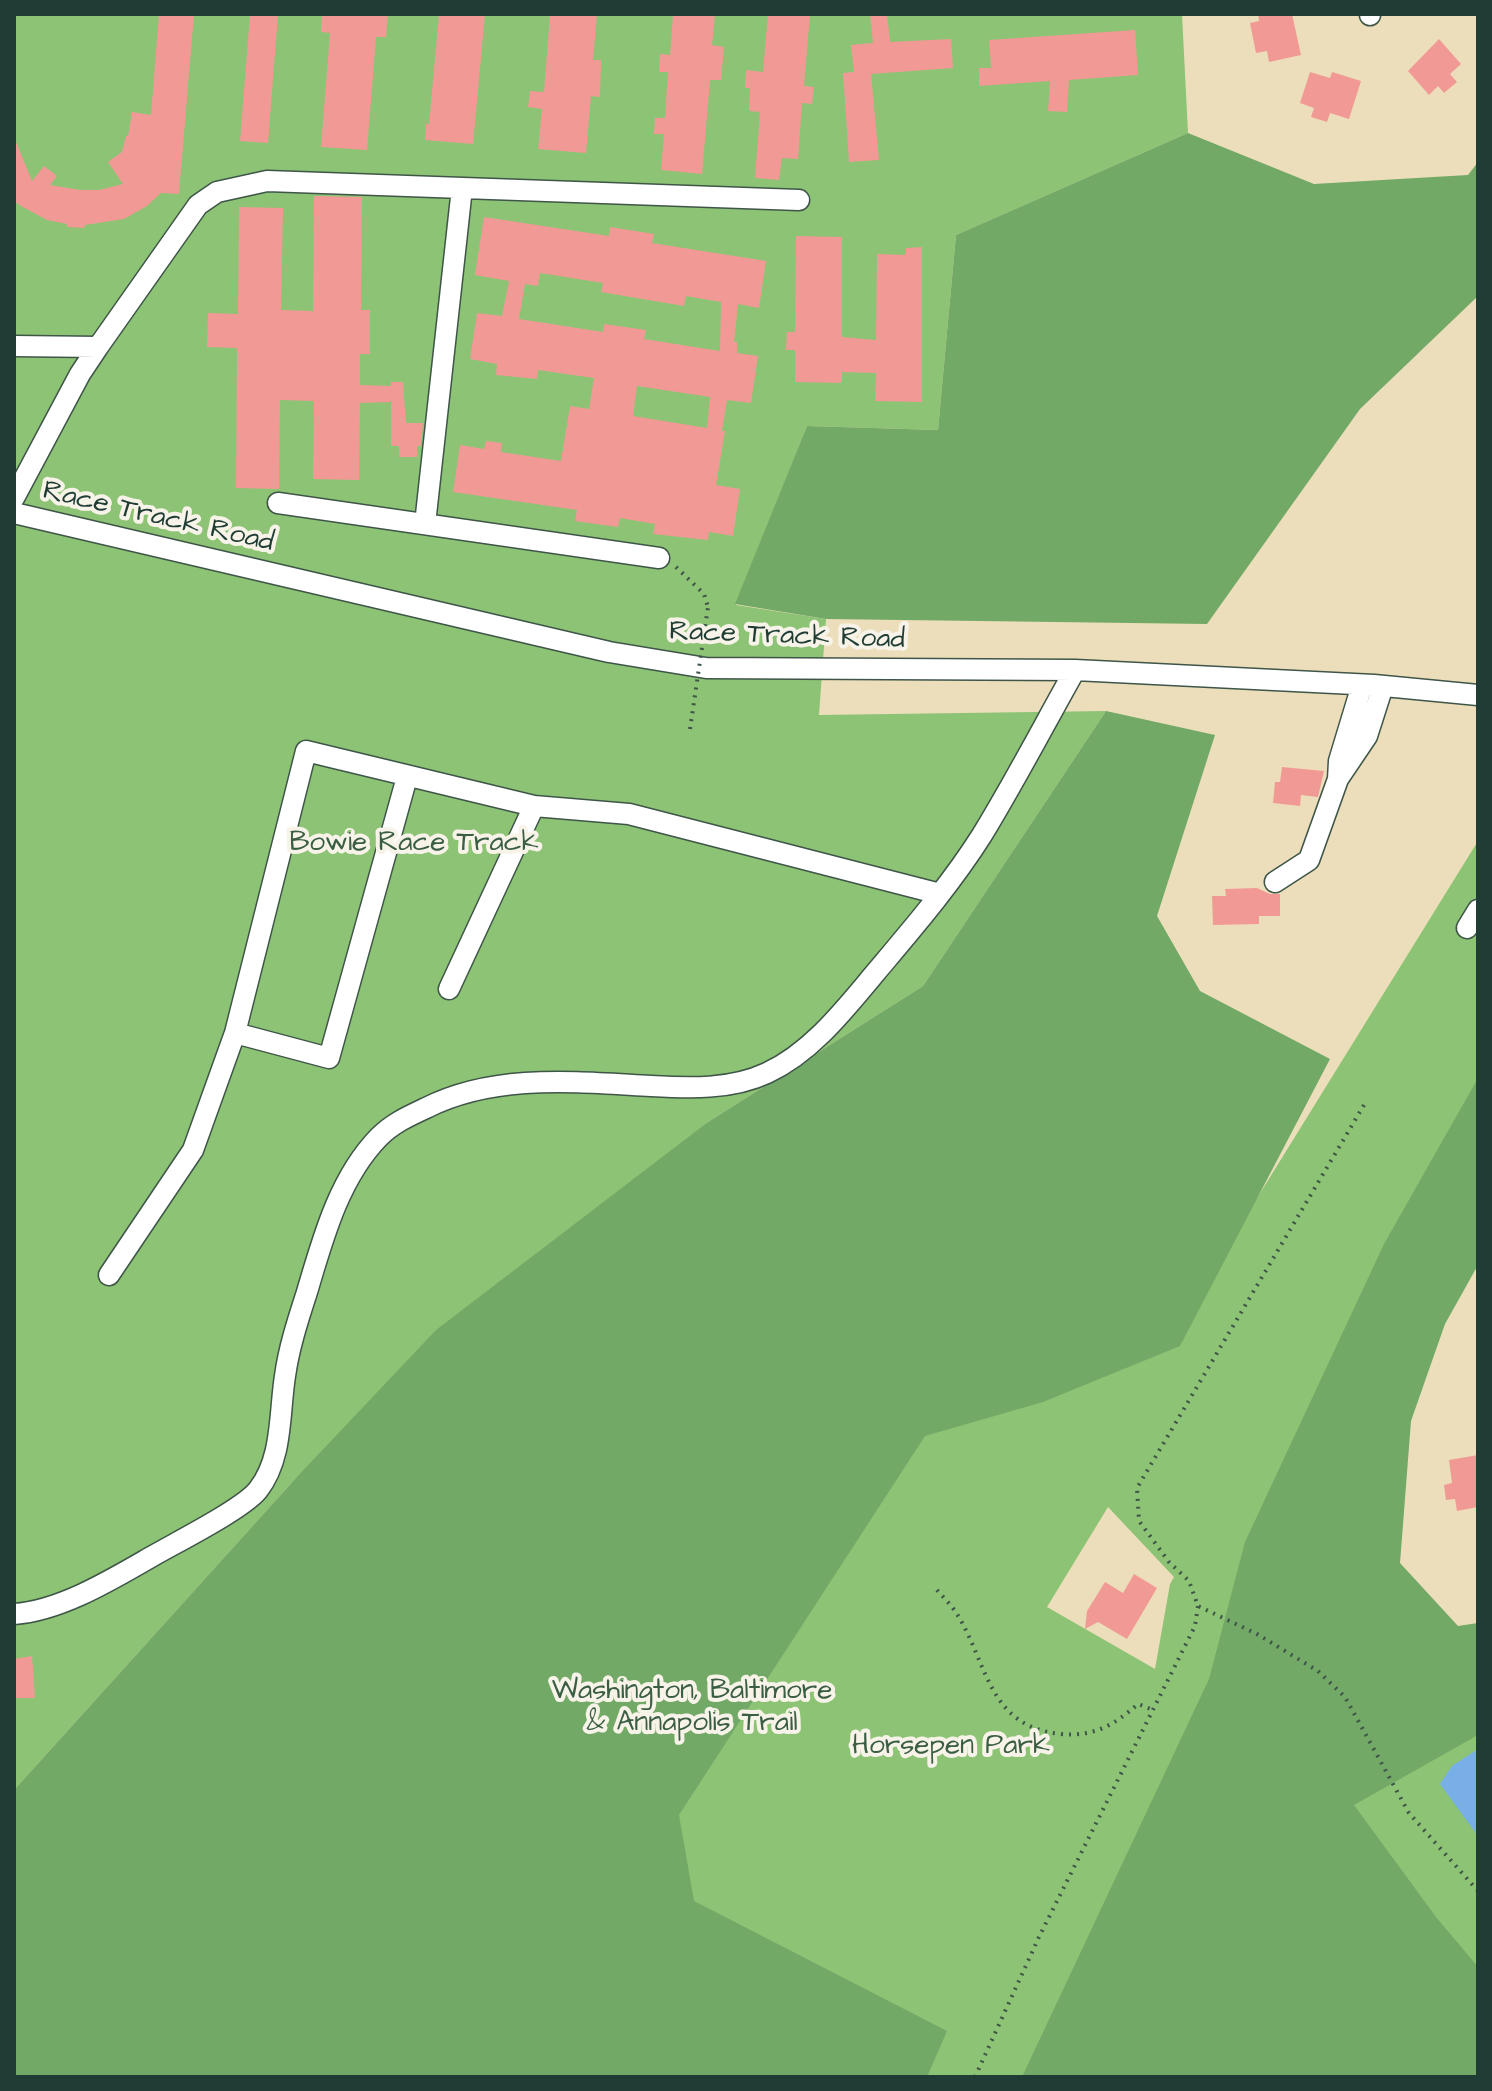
<!DOCTYPE html>
<html>
<head>
<meta charset="utf-8">
<style>
	body { margin:0 }
	#map { position:relative; width:1492px; height:2091px; overflow:hidden; background:#ecdeba; font-family:"Architects Daughter",sans-serif }
	canvas { display:block }
	.frame { position:absolute; inset:0; border:16px solid #1f3d34; pointer-events:none }
</style>
</head>
<body>
<div id="map">
<canvas width="1492" height="2091"></canvas>
<div class="frame"></div>
</div>
<script>
const g = document.querySelector('canvas').getContext('2d');
g.lineJoin = 'round';
function paint(path, color) {
  g.fillStyle = color;
  g.fill(path, 'evenodd');
}
function stroke(path, color, width, dash) {
  g.strokeStyle = color;
  g.lineWidth = width;
  g.lineCap = dash ? 'butt' : 'round';
  g.setLineDash(dash || []);
  g.stroke(path);
}
function drawText(font, color, halo, rows, align = 'center') {
  g.font = font + ' "Architects Daughter",sans-serif';
  g.lineWidth = 8;
  g.setLineDash([]);
  g.textBaseline = 'middle';
  g.strokeStyle = halo;
  g.fillStyle = color;
  for (const [text, x, y, turn = 0] of rows) {
    g.save();
    g.translate(x, y);
    g.rotate((+turn || 0) * Math.PI / 180);
    g.textAlign = isNaN(turn) ? turn : align;
    if (halo) g.strokeText(text, 0, 0);
    g.fillText(text, 0, 0);
    g.restore();
  }
}
paint(new Path2D(`
	M14,14h1168l6,119 -232,102 -18,195 -131,-4 -71,179 90,14 -7,96 287,-4 -183,275 -215,136 -413,357 -281,311z
	M1478,841v260l-118,418 118,171v387h-1464v-81l505,-677 670,-11zM1108,1507l66,70 -4,7 -15,85 -108,-62z`), '#8dc375');
paint(new Path2D(`
	M1188,133l126,51 154,-9 10,-13v134l-118,113 -153,215 -381,-5 -91,-15 72,-178 131,4 18,-195z
	M1106,711l109,24 -58,181 43,75 130,68 -150,287 -137,56 -118,34 -246,379 15,86 253,130 -20,46h-913v-287l281,-311 141,-149 272,-208 215,-136z
	M1478,1078v187l-33,59 -34,97 -11,142 58,63 20,-3v112l-124,70 82,112 42,50v110h-456l187,-398 36,-137 139,-298z`), '#72a966');
paint(new Path2D(`
	M1478,1749v87l-38,-52 12,-18z`), '#79afe7');
paint(new Path2D(`
	M159,14h35l-15,180 -18,-1 -14,13 -23,13 -39,6 -1,3 -17,-1v-3l-20,-4 -26,-14 -7,-5v-64l18,44 12,-15 13,10 -7,9 30,5h19l24,-6 -15,-22 14,-10 4,-16h2l4,-24 19,3z
	M250,14h28l-10,129 -28,-2z
	M322,14h66l-2,23h-10l-9,113 -46,-3 9,-114 -9,-1z
	M439,14h46l-12,130 -48,-4 1,-16h3z
	M550,14h47l-4,46h8l-1,37 -9,-1 -5,57 -48,-4 4,-40 -14,-2 2,-16 14,1z
	M673,14h42l-3,31 12,2 -3,33h-11l-8,94 -41,-4 3,-36h-10l1,-16h10l3,-46h-9l1,-18 10,1z
	M768,14h42l-6,72 10,1 -2,17 -10,-1 -4,56 -16,-1 -3,22 -24,-2 5,-66 -11,-1 1,-23h-5l1,-18 17,2z
	M870,14h17l3,28 61,-3 2,29 -82,6 8,86 -30,2 -6,-89 11,-1 -3,-27 22,-2z
	M1258,14h34l9,41 -32,7 -2,-11 -11,2 -6,-30 9,-2z
	M1135,30l3,45 -69,5 -2,32 -19,-1 2,-30 -71,5v-18h12l-2,-28z
	M1439,39l22,25 -11,10 7,8 -13,11 -6,-7 -9,9 -21,-24z
	M1310,72l20,6 2,-6 29,9 -12,38 -19,-6 -3,9 -16,-5 3,-9 -14,-5z
	M314,196l48,1 -1,113h9v44h-10v31l31,1v-4h12l3,41h17l-2,23h-4v11h-18v-11h-8v-44l-31,1 -1,77 -46,-1 1,-78 -34,-1 -1,89 -43,-1 1,-140 -30,-1 1,-34 30,1 1,-107 44,1 -2,102 32,1z
	M484,217l125,19 1,-9 44,7 -2,9 114,18 -7,47 -21,-4 -4,38h3v11l21,3 -7,47 -24,-3 -5,31h3l-9,54 24,4 -7,47 -24,-4 -1,8 -55,-6 2,-10 -35,-6 -2,9 -43,-6 2,-11 -124,-18 7,-47 24,4 2,-8 16,2 -1,9 60,9 9,-55 19,3 5,-31 -56,-8 -1,9 -41,-4 1,-11 -27,-5 7,-46 25,3 7,-35 -34,-6zM540,273l63,10 -2,9 83,14 2,-10 35,6 -1,49 -76,-12 2,-9 -42,-6 -1,8 -84,-13 6,-35 13,2zM637,386l73,11 -3,31 -74,-12z
	M796,236l46,1v100l34,3 1,-86 29,1v-7l16,-1v155l-47,-1 1,-28 -34,-1v11l-47,-1v-32h-9l1,-18h8z
	M1282,767l42,4 -6,26 -17,-2 -1,11 -27,-3 2,-21h5z
	M1257,888l13,6h10v22h-21v8l-46,1 -1,-29h14l-1,-7z
	M1478,1455v52l-21,4 -2,-12 -9,1 -2,-15 8,-2 -3,-23z
	M1134,1574l23,14 -30,51 -29,-17 -13,7 2,-18 18,-29 18,11z
	M32,1656l3,42h-21v-39z`), '#f19a95');
const minor = new Path2D(`
	M1370,15v-1
	M14,346l84,1 100,-142 19,-13 50,-11 532,19
	M14,498l66,-124 18,-27
	M278,503l381,55
	M14,513l595,139 97,16 369,2 299,15 104,10
	M425,524l37,-336
	M1362,685l-23,76 -1,18 29,-43 16,-50
	M407,777l-78,281 -94,-25 71,-282 228,55 95,8 311,80
	M1275,882l34,-22 29,-81
	M1467,928l11,-18
	M449,989l85,-183
	M109,1275l84,-125 42,-117
	M14,1614c46,-3 97,-34 137,-57 24,-14 92,-48 107,-67 25,-32 21,-76 27,-114 4,-29 13,-56 22,-84 16,-54 32,-114 72,-155 14,-14 30,-21 47,-29 69,-35 150,-26 225,-22 38,2 80,4 116,-13 45,-21 78,-64 109,-101 37,-44 75,-88 106,-137 33,-54 62,-110 93,-165`);
stroke(minor, '#3e5548', 23);
stroke(new Path2D(`
	M676,567l28,27 4,13
	M1364,1105l-227,383 2,33 30,41 20,19 9,25 59,28 61,37 27,26 64,116 69,78
	M937,1590c7,8 15,16 20,24 31,50 31,113 104,120 33,3 53,-9 77,-30l15,6
	M975,2077l64,-140 156,-311 3,-20`), '#3e5548', 4, [2, 6]);
stroke(minor, '#fff', 20);
stroke(new Path2D(`
	M690,729l18,-122`), '#3e5548', 4, [2, 6]);
drawText('28px', '#1f3d34', '#f7f3e8', [
	["Race Track Road",158,518,13],
	["Race Track Road",787,637,2]
]);
drawText('28px', '#3a5e44', '#f7f3e8', [
	["Bowie Race Track",414,844],
	["Washington, Baltimore",692,1692],
	["& Annapolis Trail",692,1724],
	["Horsepen Park",951,1747]
]);
</script>
</body>
</html>
